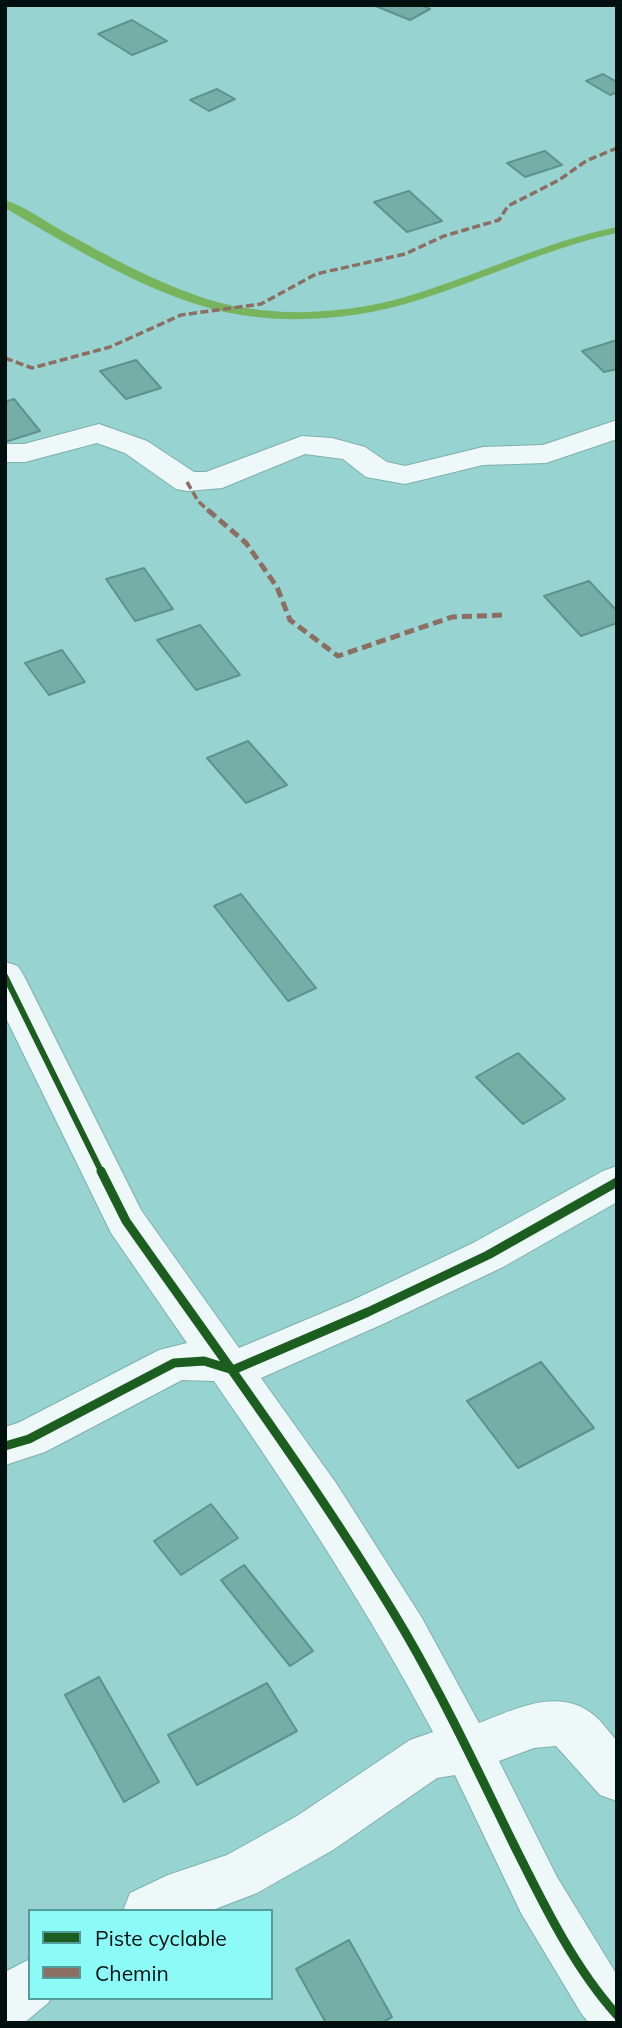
<!DOCTYPE html>
<html>
<head>
<meta charset="utf-8">
<style>
	body { margin:0 }
	#map { position:relative; width:622px; height:2028px; overflow:hidden; background:#97d3d1; font-family:Mulish,sans-serif }
	canvas { display:block }
	.frame { position:absolute; inset:0; border:7px solid #00100f; pointer-events:none }
	.legend { position:absolute; left:28px; top:1909px; width:245px; height:91px; box-sizing:border-box; background:#8cfaf6; border:2px solid #549c9a; margin:0; padding:9px 12px; list-style:none; font-size:21px; color:#00100f }
	.legend li { display:flex; align-items:center; gap:14px; height:35px }
	.legend b { width:35px; border:2px solid #549c9a }
</style>
</head>
<body>
<div id="map">
<canvas width="622" height="2028"></canvas>
<div class="frame"></div>
<ul class="legend">
<li><b style="height:9px;background:#1b5e20"></b>Piste cyclable</li>
<li><b style="height:9px;background:#8d6e63"></b>Chemin</li>
</ul>
</div>
<script>
const g = document.querySelector('canvas').getContext('2d');
g.lineJoin = 'round';
function paint(path, color) {
  g.fillStyle = color;
  g.fill(path, 'evenodd');
}
function stroke(path, color, width, dash) {
  g.strokeStyle = color;
  g.lineWidth = width;
  g.lineCap = dash ? 'butt' : 'round';
  g.setLineDash(dash || []);
  g.stroke(path);
}
paint(new Path2D(`
	M5,200c21,7 41,22 61,33 42,23 84,46 129,62 66,24 143,21 210,2 72,-21 138,-55 212,-70v6c-70,15 -134,47 -202,68 -54,17 -117,23 -174,14 -79,-12 -167,-67 -236,-107z`), '#78b45e');
const building = new Path2D(`
	M373,5h48l9,4 -20,11z
	M132,20l35,21 -35,14 -34,-21z
	M603,74l14,8v10l-7,3 -24,-14z
	M217,89l18,10 -26,12 -19,-11z
	M545,151l17,14 -37,12 -18,-14z
	M409,191l33,30 -35,11 -33,-30z
	M617,340v29l-13,3 -22,-21z
	M136,360l25,28 -35,11 -26,-28z
	M14,399l26,32 -35,11v-40z
	M144,568l29,41 -38,12 -29,-42z
	M589,581l28,30v12l-36,13 -37,-40z
	M200,625l40,50 -44,15 -39,-50z
	M62,650l23,32 -36,13 -24,-32z
	M248,741l39,44 -41,18 -39,-45z
	M241,894l75,94 -28,13 -74,-95z
	M518,1053l47,46 -42,25 -47,-47z
	M541,1362l53,66 -76,40 -51,-67z
	M211,1504l27,34 -57,37 -27,-34z
	M244,1565l69,86 -23,15 -69,-86z
	M99,1677l60,105 -35,20 -59,-107z
	M267,1683l30,48 -100,54 -29,-50z
	M349,1940l43,77 -11,6h-55l-30,-54z`);
paint(building, '#75aea6');
stroke(building, '#5f928c', 2);
const minor = new Path2D(`
	M617,420v19l-71,24 -63,2 -78,19 -39,-7 -23,-18 -38,-5 -83,34 -35,3 -11,-2 -51,-36 -28,-10 -72,19h-20v-18h19l75,-20 48,17 47,31h12l96,-36 30,2 33,9 22,15 18,4 78,-19 60,-2z
	M5,962l13,4 6,10 117,234 98,138 114,-48 120,-57 130,-72 14,-5v36l-114,65 -120,57 -122,54 75,105 86,135 57,105c37,-14 80,-37 116,-7 8,7 15,17 22,25v60l-17,-6 -44,-49 -22,2 -35,13 58,116 60,98v48h-28l-8,-10 -60,-100 -66,-138 -18,3 -104,72 -76,43 -47,18h-87l7,-18 38,-18 59,-20 70,-39 113,-76 23,-8c-65,-122 -140,-237 -219,-351l-32,-1 -137,72 -40,13v-38l13,-4 141,-73 28,-7 -76,-110 -106,-217z
	M30,1959v39h21l-3,5 -24,20h-19v-51z`);
stroke(minor, '#7eb0ae', 2);
paint(minor, '#eff8f8');
stroke(new Path2D(`
	M5,358l27,10 78,-21 71,-32 80,-11 55,-30 89,-20 39,-18 55,-16 9,-14 51,-26 27,-19 31,-13
	M187,482l11,19 12,11`), '#8d6e63', 3.5, [8, 3.5]);
stroke(new Path2D(`
	M208,510l38,33 31,44 13,33 48,36 114,-39 52,-2`), '#8d6e63', 5, [10, 5]);
stroke(new Path2D(`
	M5,976l97,197`), '#1b5e20', 6);
stroke(new Path2D(`
	M101,1171l25,50c95,135 195,269 279,411 39,67 72,137 106,207 30,60 61,126 106,176
	M5,1446l24,-7 145,-76 30,-2 29,9 135,-58 120,-57 129,-73`), '#1b5e20', 9);
</script>
</body>
</html>
